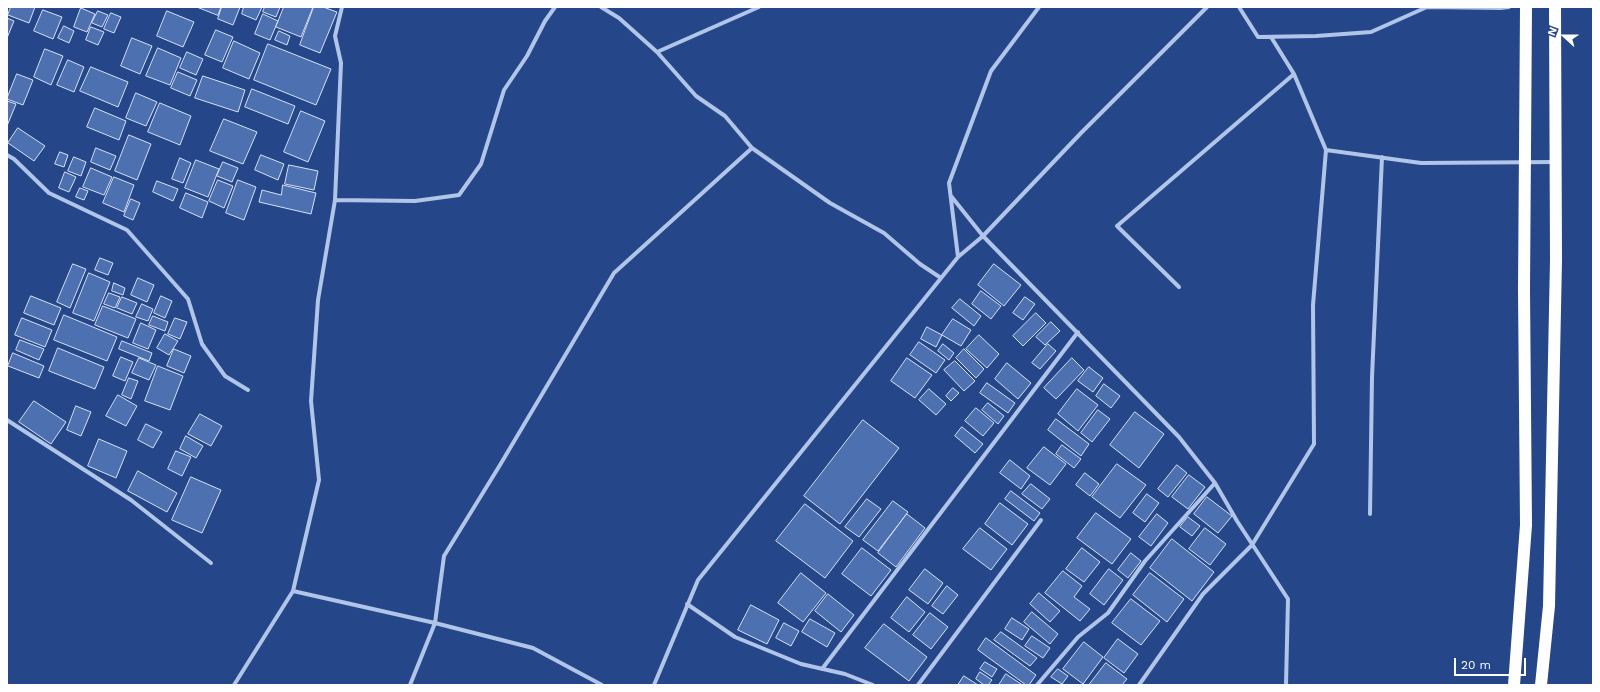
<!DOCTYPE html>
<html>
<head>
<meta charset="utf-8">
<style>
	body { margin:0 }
	#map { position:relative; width:1600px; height:692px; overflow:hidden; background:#254689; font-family:"Work Sans",sans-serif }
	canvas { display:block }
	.frame { position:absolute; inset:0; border:8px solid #fff; pointer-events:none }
	.north { position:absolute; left:1544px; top:16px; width:40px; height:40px; -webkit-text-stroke:3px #254689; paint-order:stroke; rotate:291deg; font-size:11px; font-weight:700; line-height:16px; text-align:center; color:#fff }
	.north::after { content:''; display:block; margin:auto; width:14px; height:18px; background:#fff; clip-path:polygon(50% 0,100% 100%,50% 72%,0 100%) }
	.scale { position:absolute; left:1454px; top:658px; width:72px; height:18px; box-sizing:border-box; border:2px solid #fff; border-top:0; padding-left:5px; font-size:12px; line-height:14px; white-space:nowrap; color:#fff; -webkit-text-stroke:3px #254689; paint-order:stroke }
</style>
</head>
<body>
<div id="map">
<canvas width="1600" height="692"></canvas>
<div class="frame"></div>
<div class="north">N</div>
<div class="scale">20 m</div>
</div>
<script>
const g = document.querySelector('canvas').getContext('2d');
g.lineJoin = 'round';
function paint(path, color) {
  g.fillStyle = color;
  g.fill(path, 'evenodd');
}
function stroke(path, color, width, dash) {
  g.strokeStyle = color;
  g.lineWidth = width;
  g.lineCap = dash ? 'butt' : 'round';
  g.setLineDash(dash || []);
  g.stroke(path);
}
const building = new Path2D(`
	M11,7h24l-6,16 -21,-8z
	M197,7h24l-3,8z
	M222,7h18l-7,18 -15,-6z
	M244,7h18l-6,13 -14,-6z
	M265,7h15l-4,10 -13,-5z
	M284,7h29l-12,30 -25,-10z
	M314,7h9l14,5 -17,41 -20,-8z
	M81,8l14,6 -8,18 -13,-5z
	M43,10l19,7 -9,22 -19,-8z
	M98,11l10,4 -6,12 -10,-4z
	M167,11l27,11 -11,25 -26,-11z
	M111,13l10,4 -7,16 -10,-4z
	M263,14l15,7 -8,19 -15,-6z
	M7,18l7,3 -7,17z
	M64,26l10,5 -5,12 -11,-5z
	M91,27l13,5 -6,13 -12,-5z
	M216,30l17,7 -11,25 -17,-7z
	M279,31l11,5 -3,9 -12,-5z
	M132,38l20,8 -12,28 -19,-8z
	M234,41l26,12 -11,26 -26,-11z
	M268,44l63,25 -15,36 -62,-25z
	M158,48l23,10 -11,27 -24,-9z
	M45,49l18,7 -12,29 -17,-8z
	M187,52l16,7 -7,16 -16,-7z
	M68,60l16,7 -10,25 -17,-7z
	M91,67l37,15 -10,25 -38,-16z
	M178,72l19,8 -7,16 -19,-8z
	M17,74l16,6 -10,25 -16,-6z
	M203,76l42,14 -7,22 -43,-14z
	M252,89l43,17 -7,18 -43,-17z
	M136,93l21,9 -11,24 -20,-8z
	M7,101l9,3 -9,22z
	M160,103l31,13 -11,29 -32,-13z
	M95,108l31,13 -7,19 -32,-13z
	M301,111l24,10 -17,41 -24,-10z
	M224,119l33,13 -14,32 -33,-13z
	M18,128l27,18 -11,15 -26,-18z
	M129,135l22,9 -14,36 -22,-9z
	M96,148l20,8 -6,14 -19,-8z
	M60,152l8,3 -4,12 -9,-3z
	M261,155l23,9 -6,16 -23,-10z
	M74,157l12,5 -5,14 -13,-5z
	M180,158l11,5 -8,20 -11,-4z
	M196,160l23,9 -11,28 -23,-9z
	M223,162l15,6 -6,14 -15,-6z
	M289,165l29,6 -4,19 -29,-6z
	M91,168l21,9 -8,18 -21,-8z
	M65,172l11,5 -7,15 -10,-4z
	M114,177l20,8 -10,27 -21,-9z
	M218,180l15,6 -9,22 -15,-7z
	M238,180l18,7 -12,33 -18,-7z
	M157,181l21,8 -5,12 -20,-9z
	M283,185l33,8 -5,21 -52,-12 3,-12 19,5z
	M80,188l8,3 -4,9 -8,-3z
	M186,193l22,9 -6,16 -22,-10z
	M131,199l9,4 -7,17 -9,-4z
	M100,258l13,5 -5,12 -13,-5z
	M73,264l13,5 -16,39 -13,-6z
	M994,264l27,21 -17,21 -26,-21z
	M89,273l21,9 -16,39 -21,-8z
	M138,278l16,7 -7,17 -16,-7z
	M114,283l11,5 -2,7 -11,-4z
	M981,291l20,15 -10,13 -19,-15z
	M109,293l11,4 -5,11 -11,-4z
	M31,296l30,12 -7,17 -30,-12z
	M161,296l11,5 -7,17 -11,-5z
	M122,297l15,6 -5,11 -15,-6z
	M1025,297l10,7 -12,16 -10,-7z
	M960,299l21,17 -7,10 -22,-18z
	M142,304l11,5 -5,12 -12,-4z
	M103,306l33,13 -8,19 -33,-13z
	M1036,313l10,10 -23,23 -10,-10z
	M64,315l53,22 -10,24 -53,-21z
	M153,316l15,6 -3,9 -16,-6z
	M22,318l30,12 -7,17 -30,-12z
	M175,318l12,4 -7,17 -12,-5z
	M953,319l18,11 -10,16 -19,-11z
	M1051,322l9,9 -15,14 -9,-8z
	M141,323l15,7 -8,19 -15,-6z
	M927,327l15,8 -6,12 -15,-8z
	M165,334l13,7 -9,14 -12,-7z
	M979,335l20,19 -12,14 -21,-19z
	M20,340l24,9 -5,11 -23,-10z
	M122,341l30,12 -3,8 -30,-12z
	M919,342l26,18 -9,13 -26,-18z
	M943,344l11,9 -5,7 -11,-9z
	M1048,344l8,7 -16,18 -8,-6z
	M58,348l46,19 -9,22 -46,-18z
	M174,349l17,7 -7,17 -17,-7z
	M964,349l20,20 -8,9 -20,-20z
	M13,353l31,13 -5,12 -31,-12z
	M121,357l12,5 -8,19 -12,-5z
	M139,358l17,7 -7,15 -17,-7z
	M907,358l25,17 -17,23 -24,-17z
	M1072,358l12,12 -28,29 -12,-11z
	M955,361l20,20 -11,10 -20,-21z
	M1007,363l24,20 -13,16 -23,-20z
	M158,366l25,10 -13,34 -25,-9z
	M1089,367l14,11 -10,14 -15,-11z
	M129,378l9,3 -7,18 -9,-4z
	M987,383l28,20 -7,10 -28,-20z
	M1104,384l16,12 -9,12 -15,-12z
	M953,388l6,5 -8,8 -5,-5z
	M929,389l17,15 -10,11 -17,-15z
	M1077,389l21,16 -20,26 -20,-17z
	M118,395l19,11 -11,20 -20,-10z
	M34,401l32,21 -15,22 -32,-22z
	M988,403l16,13 -6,8 -16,-14z
	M76,406l15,6 -10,24 -14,-6z
	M976,408l18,15 -11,13 -18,-15z
	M1098,410l12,9 -18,23 -11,-9z
	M1135,412l29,22 -25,34 -29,-23z
	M200,414l22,12 -11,20 -23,-12z
	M1056,419l33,25 -8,12 -33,-26z
	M863,420l36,28 -59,76 -36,-28z
	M146,424l16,8 -9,16 -15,-8z
	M962,427l21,17 -8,9 -20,-17z
	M186,436l17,10 -7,12 -16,-9z
	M99,439l28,12 -11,27 -28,-12z
	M1062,445l19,14 -7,9 -18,-14z
	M1044,447l22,17 -16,21 -23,-17z
	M176,451l15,6 -9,19 -14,-7z
	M1010,460l20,16 -9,13 -21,-16z
	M1117,464l29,21 -26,33 -28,-21z
	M1177,465l10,8 -19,24 -10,-8z
	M138,471l39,22 -10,19 -39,-21z
	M1085,473l14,11 -9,12 -14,-11z
	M1189,475l16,12 -17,22 -16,-12z
	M191,477l30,13 -19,43 -30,-13z
	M1031,484l19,15 -8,10 -20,-15z
	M1011,491l29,22 -6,8 -29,-22z
	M1147,494l12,9 -14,19 -12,-9z
	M1207,497l25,19 -14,17 -24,-19z
	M867,499l14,10 -22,28 -14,-10z
	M893,501l15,11 -30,39 -15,-11z
	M1000,503l28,21 -16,21 -27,-21z
	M805,504l48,37 -28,37 -49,-37z
	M1096,513l35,26 -19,25 -35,-26z
	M907,514l18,14 -29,39 -18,-14z
	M1157,514l11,9 -17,23 -12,-9z
	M1188,517l12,9 -8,10 -12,-9z
	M980,528l27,21 -16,21 -28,-21z
	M1205,528l21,16 -16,21 -21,-16z
	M1172,539l42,33 -22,29 -42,-33z
	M862,548l29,22 -20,26 -29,-22z
	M1082,548l18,14 -16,20 -18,-13z
	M1131,553l10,8 -13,17 -10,-8z
	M925,569l18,14 -15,21 -19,-14z
	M1109,569l14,11 -19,25 -14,-11z
	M1063,571l19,15 -8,11 16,12 -10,12 -35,-28z
	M801,573l25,20 -23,29 -25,-19z
	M1150,573l34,26 -17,23 -34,-27z
	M947,586l11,9 -15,19 -11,-8z
	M1039,593l21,18 -10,11 -20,-18z
	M828,594l26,21 -13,17 -26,-21z
	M907,597l18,15 -16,20 -18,-14z
	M1131,599l29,22 -19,24 -29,-22z
	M751,605l28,15 -12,24 -29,-14z
	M1032,612l26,22 -8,10 -26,-22z
	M930,613l18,14 -17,22 -18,-14z
	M1012,618l17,11 -7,11 -17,-11z
	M810,619l25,14 -8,14 -25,-15z
	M784,623l15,8 -8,15 -15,-8z
	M884,624l43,33 -18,24 -44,-33z
	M1001,632l36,26 -7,8 -36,-26z
	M1032,636l18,12 -7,10 -18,-12z
	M986,638l50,37 -7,10h-3l-48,-35z
	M1118,639l20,15 -14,19 -20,-15z
	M1084,642l19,15 -20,27 -20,-15z
	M985,662l12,7 -5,8 -12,-8z
	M1106,663l21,16 -5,6h-33z
	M1058,669l10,7 -6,8 -11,-7z
	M980,672l12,8 -4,5h-4l-8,-6z
	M1006,674l15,10v1h-22z
	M964,676l14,9h-20z`);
paint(building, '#4d70b0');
stroke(building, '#d5e1f7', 1);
stroke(new Path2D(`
	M342,7l-7,29 6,27 -6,137 80,1 44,-6 22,-31 23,-74 23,-34 18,-35 10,-14
	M601,7l18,11 38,34 39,44 29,20 27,32
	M1239,7l19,30 58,-1 55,-4 56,-25 74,1 8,-1
	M1271,37l23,37 32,76 95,13 134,-1
	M657,52l102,-45
	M7,155l7,4 35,34 78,37 61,69 14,45 23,32 23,14
	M951,196l32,40 196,201 36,46 22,38 51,78 -2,86
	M958,257l25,-21 98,-103 126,-126
	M1179,287l-62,-61 177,-152
	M7,420l124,80 80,63
	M1370,514l2,-137 10,-220
	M293,591l26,-111 -8,-79 7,-101 17,-100
	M687,604l48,33 66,27 44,10 28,11
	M822,669l256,-337
	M234,685l59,-94 142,32 98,25 69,37
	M410,685l25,-62 9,-67 56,-91 114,-192 138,-125 78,55 54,30 36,31 21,14
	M654,685l44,-105 260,-323 -9,-74 42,-112 48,-64
	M918,685l123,-165
	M1037,685l41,-48 30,-24 37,-52 70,-78
	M1139,685l64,-91 49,-49 62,-101 -1,-139 13,-155`), '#b1c5e9', 4);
stroke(new Path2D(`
	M1514,685l12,-160 -2,-236 2,-282
	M1541,685l8,-79 7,-346 -1,-253`), '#fff', 12);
</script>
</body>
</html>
